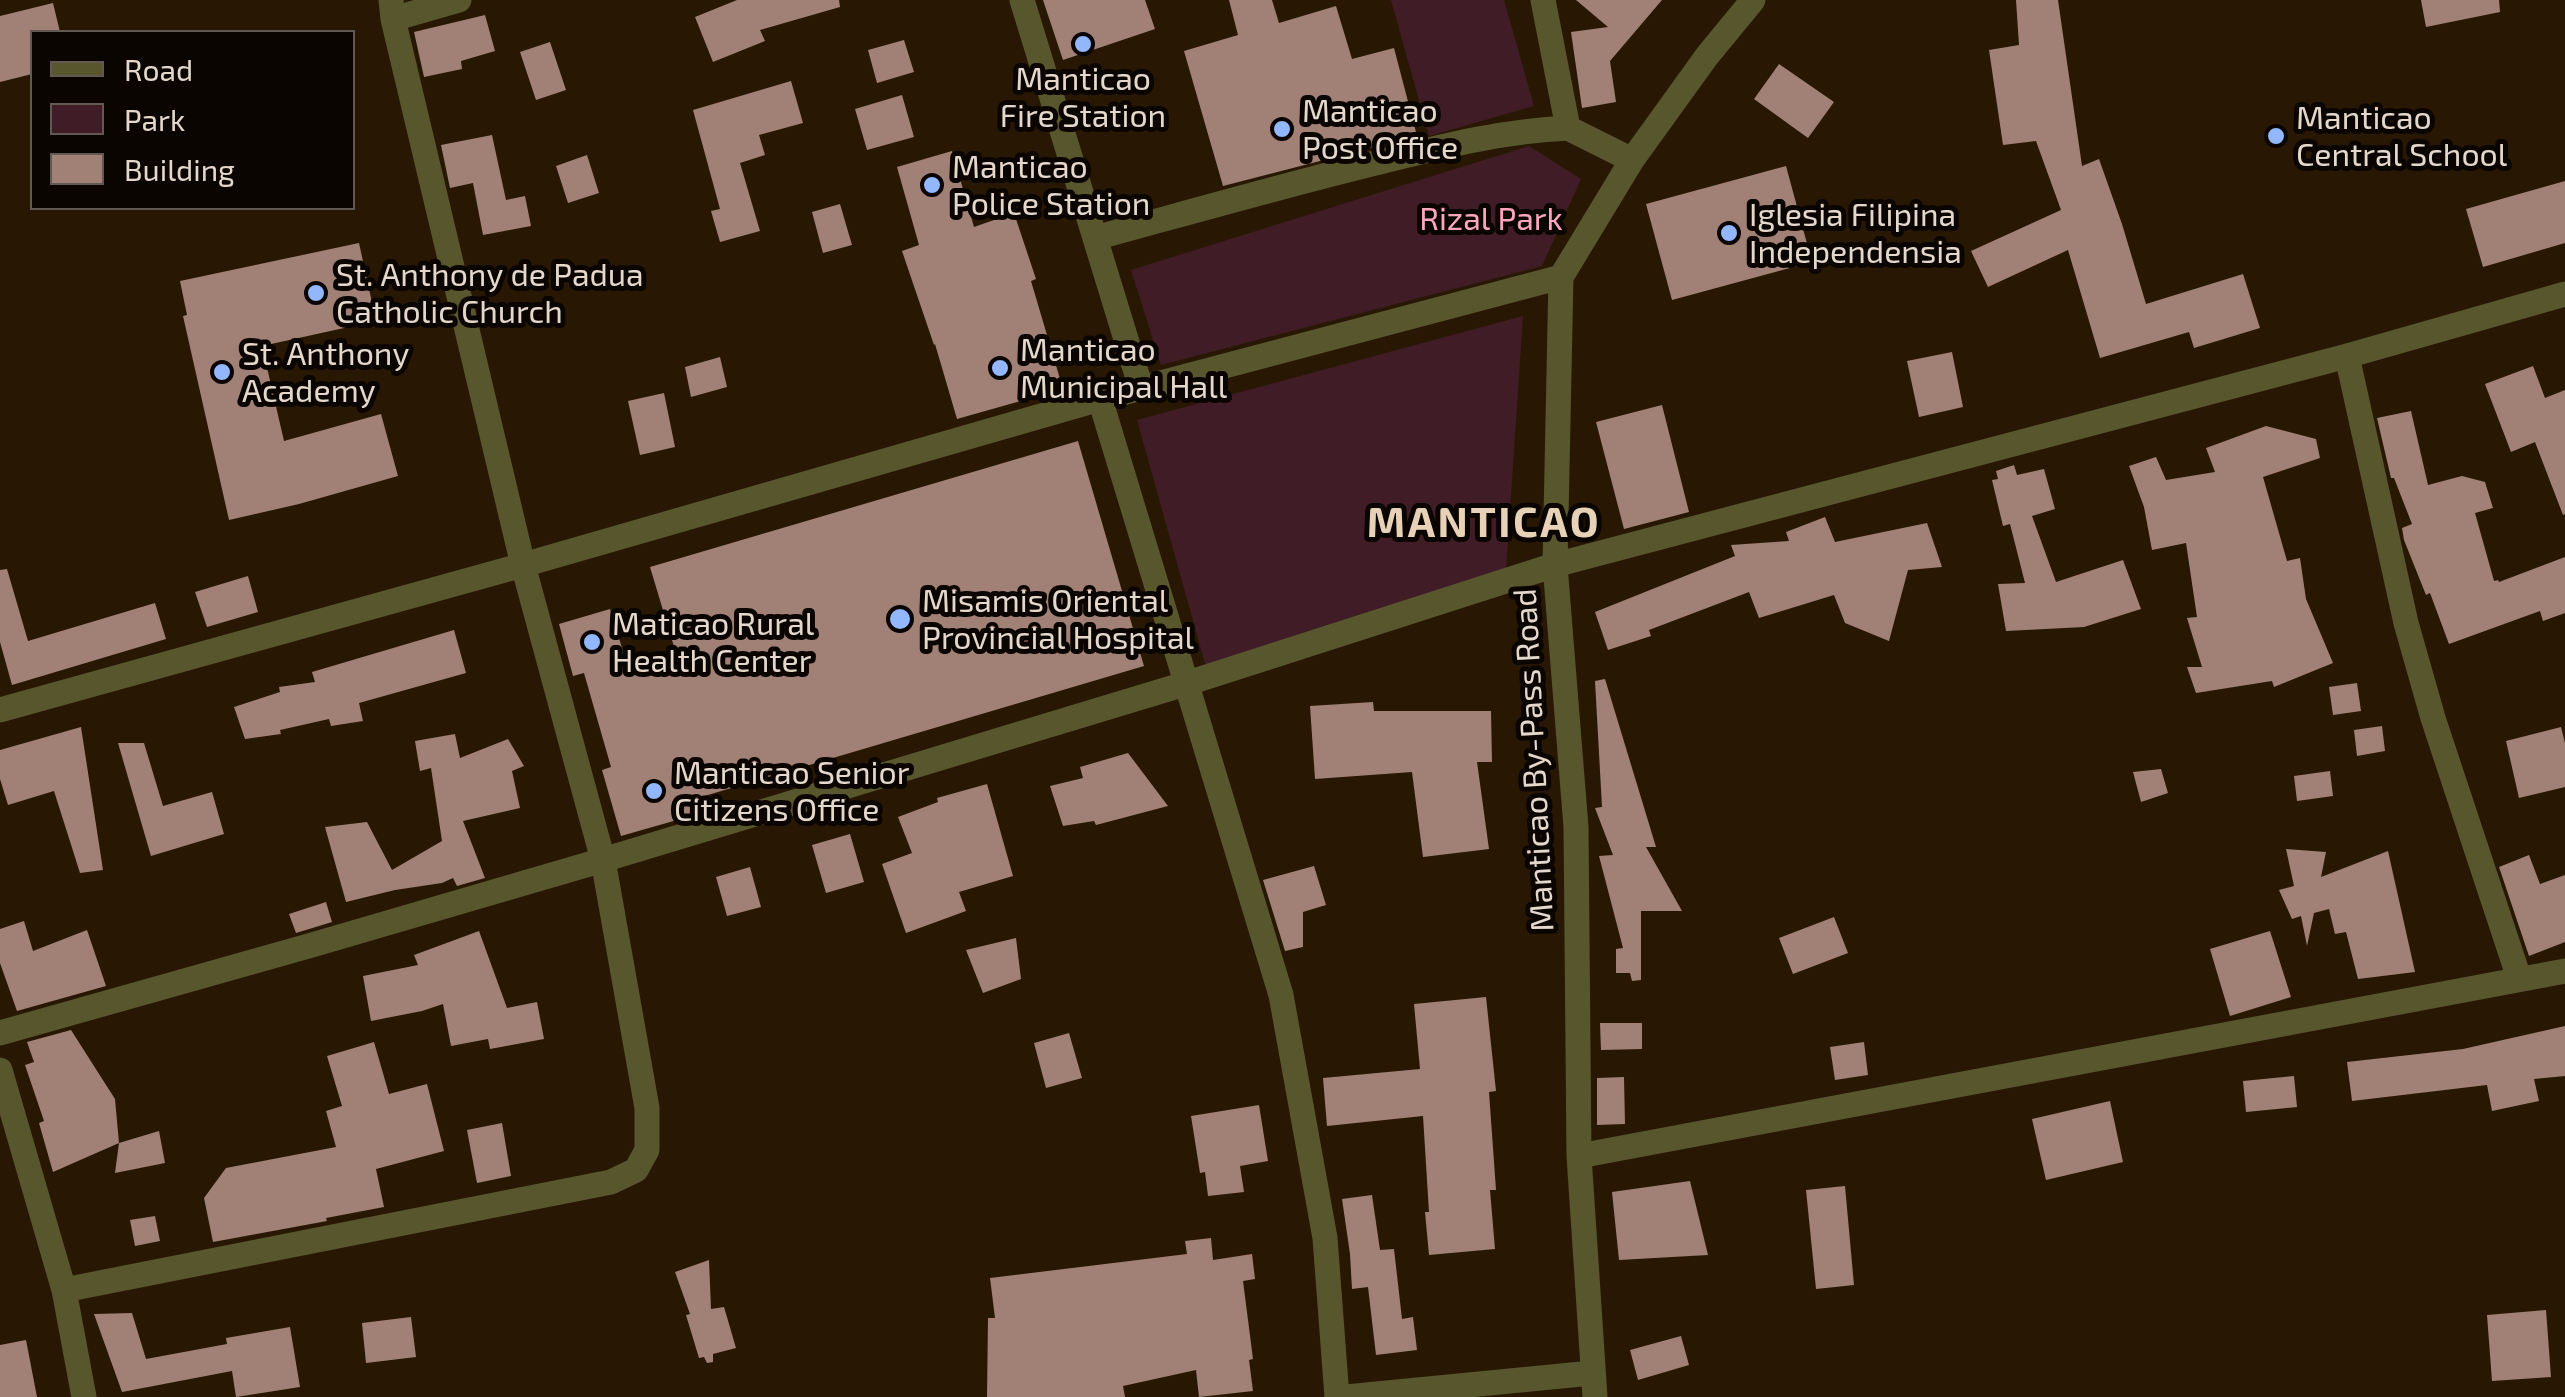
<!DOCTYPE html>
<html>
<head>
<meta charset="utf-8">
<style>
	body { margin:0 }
	#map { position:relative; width:2565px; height:1397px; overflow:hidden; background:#281803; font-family:"Exo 2",sans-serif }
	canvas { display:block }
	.legend { position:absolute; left:30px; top:30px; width:325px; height:180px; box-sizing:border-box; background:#0b0501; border:2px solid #615952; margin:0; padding:12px 18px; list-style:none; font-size:30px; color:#e3d8cb }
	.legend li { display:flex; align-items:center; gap:20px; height:50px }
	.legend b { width:50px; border:2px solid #615952 }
</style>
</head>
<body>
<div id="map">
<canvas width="2565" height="1397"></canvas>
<ul class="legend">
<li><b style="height:12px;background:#58562d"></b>Road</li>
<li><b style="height:28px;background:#401d26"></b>Park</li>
<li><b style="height:28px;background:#a18176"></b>Building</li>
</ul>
</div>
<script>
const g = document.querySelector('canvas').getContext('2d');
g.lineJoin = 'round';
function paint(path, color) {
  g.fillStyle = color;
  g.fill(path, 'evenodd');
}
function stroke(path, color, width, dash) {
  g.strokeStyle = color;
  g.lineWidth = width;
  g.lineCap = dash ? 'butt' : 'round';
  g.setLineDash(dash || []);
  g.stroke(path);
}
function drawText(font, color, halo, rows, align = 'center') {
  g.font = font + ' "Exo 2",sans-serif';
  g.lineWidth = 10;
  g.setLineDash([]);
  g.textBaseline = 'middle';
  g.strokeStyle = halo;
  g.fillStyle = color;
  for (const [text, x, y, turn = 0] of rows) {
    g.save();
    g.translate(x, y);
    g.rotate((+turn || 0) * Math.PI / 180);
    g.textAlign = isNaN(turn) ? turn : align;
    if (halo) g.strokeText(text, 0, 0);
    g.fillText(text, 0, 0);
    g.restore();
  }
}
paint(new Path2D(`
	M1391,0h113l30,106 -105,30z
	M1529,146l52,33 -39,87 -381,99 -30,-95z
	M1523,316l-17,254 -300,97 -69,-247z`), '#401d26');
paint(new Path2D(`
	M737,0h102l1,7 -80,23 5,11 -52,21 -18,-45z
	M1043,0h102l10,29 -92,31z
	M1229,0h43l7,23 57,-17 16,53 42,-11 23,88 -194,50 -39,-135 54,-16z
	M1576,0h86l-52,61 6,41 -34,6 -11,-76 37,-5z
	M2016,0h42l24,166 17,-7 23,65 24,80 97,-30 17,54 -66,20 -5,-16 -89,26 -32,-108 -80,37 -17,-36 90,-41 -25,-69 -33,4 -14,-95 30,-5z
	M2421,0h78l1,12 -74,15z
	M53,3l7,29h-28v42l-32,8v-66z
	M485,15l10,36 -34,10 1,8 -38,8 -10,-45z
	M904,40l10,32 -37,11 -9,-33z
	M550,42l16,48 -30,10 -16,-48z
	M1779,64l55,38 -26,36 -54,-39z
	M791,81l12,42 -44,12 6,20 -25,8 20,68 -40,11 -9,-31 9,-2 -27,-99z
	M902,95l12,42 -47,13 -12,-41z
	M492,135l14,65 19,-4 6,30 -48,9 -10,-52 -23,5 -9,-43z
	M952,151l22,76 40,-14 22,66 -5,2 32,108 -106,30 -22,-75 -1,1 -32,-94 17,-6 -22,-78z
	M587,155l12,38 -31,10 -12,-37z
	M1786,166l26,96 -140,38 -26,-96z
	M2565,181v62l-82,24 -17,-58z
	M840,204l12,41 -29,8 -11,-41z
	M359,243l17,78 -114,25 22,95 97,-27 17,62 -99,28 -70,16 -46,-204 4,-1 -7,-34z
	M1952,352l11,55 -44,10 -12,-56z
	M720,357l7,30 -36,10 -6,-30z
	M2533,366l12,32 20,-8v124l-2,1 -28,-73 -24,10 -26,-68z
	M664,393l11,54 -35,8 -12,-54z
	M1662,405l27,107 -65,17 -28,-107z
	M2411,411l17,74 34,-9 23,6 8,26 -18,5 19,68 4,-1 1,2 66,-25v56l-22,8 -3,-10 -91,33 -19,-51 -4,2 -22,-55 -2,-12 10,-4 -18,-46h-3l-14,-60z
	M2266,426l50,13 4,19 -57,19 24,84 13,-3 6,41 27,64 -59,24 -2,-6 -76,12 -9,-26h15l-15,-49 10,-1 -11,-74 -34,7 -8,-43 -15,-41 27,-9 10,23 49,-8 -9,-24z
	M1078,441l66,225 -443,131 4,15 -84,24 -19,-66 9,-3 -27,-94 -11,3 -14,-52 51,-15 17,55 48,-14 -25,-83z
	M2014,465l3,10 27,-6 11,40 -23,7 24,66 67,-22 18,49 -57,18 -78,4 -8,-47 27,-1 -15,-59 -7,2 -11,-46 6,-1 -2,-8z
	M1825,517l10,25 92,-19 15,44 -34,3 -19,71 -44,-18 -11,-28 -75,23 -10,-26 -100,38 2,6 -43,14 -13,-38 140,-56 -4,-11 58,-4 -3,-9z
	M7,569l21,72 127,-38 11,36 -154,46 -12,-43v-72z
	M248,576l10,36 -51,15 -12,-35z
	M454,630l12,43 -107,30 4,18 -32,5 -2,-7 -49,11 1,4 -36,5 -11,-32 46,-15 -1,-5 36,-5 -3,-10z
	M1605,679l51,168h-10l36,64h-41v69l-9,1 -2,-8h-14v-24l7,-1 -24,-92 14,-1 -18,-47 7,-1 -7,-126z
	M2357,683l4,28 -28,4 -4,-28z
	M1373,702l1,9h117l1,51h-15l12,87 -66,8 -11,-85 -97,7 -5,-73z
	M2382,726l3,25 -28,5 -3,-26z
	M81,727l22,143 -23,3 -26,-82 -46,14 -8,-26v-29z
	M2561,727l4,16v44l-46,11 -13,-57z
	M455,734l5,24 48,-19 16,27 -12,5 8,37 -57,13 22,57 -28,8 -4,-8 -11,5 -47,7 -49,12 -21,-75 42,-5 25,48 50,-29 -11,-73 -11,3 -5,-30z
	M118,743h26l19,63 49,-14 12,42 -73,22z
	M1128,753l40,53 -72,19 -2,-4 -31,5 -13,-40 33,-8 -3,-11z
	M2161,769l7,24 -27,9 -8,-30z
	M2330,771l3,25 -36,5 -3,-25z
	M987,784l26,92 -54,16 7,19 -60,22 -24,-69 30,-11 -14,-36 40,-15 -1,-4z
	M850,834l14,48 -38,11 -14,-48z
	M2286,849l40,3 -5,25 67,-26 27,121 -57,7 -12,-47 -11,2 -6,-25 -15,4 -7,33 -6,-30 -9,3 -13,-29 15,-4z
	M2529,855l11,29 25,-9v67l-36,14 -30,-89z
	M1314,866l12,39 -23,7v35l-18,4 -22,-71z
	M750,867l11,40 -34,9 -11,-39z
	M326,902l6,20 -36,11 -7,-19z
	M1834,917l14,36 -55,21 -14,-36z
	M24,921l9,30 54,-21 19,56 -89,25 -17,-48v-34z
	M479,931l28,77 30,-6 7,37 -54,10 -2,-10 -37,7 -8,-42 -21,7 -51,10 -8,-45 55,-11 -4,-10z
	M2270,931l21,66 -61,19 -20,-67z
	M1016,938l5,41 -38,14 -17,-43z
	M1486,997l10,94 -7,1 7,98h-6l5,59 -66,6 -4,-43h4l-6,-96 -96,10 -4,-48 97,-9 -6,-65z
	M1600,1023h42v26l-41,1z
	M2565,1026v50l-31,3 5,22 -47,10 -5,-26 -135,16 -5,-39 116,-13z
	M71,1030l44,69 4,44 -66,29 -14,-49 5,-2 -19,-56 9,-3 -7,-20z
	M1069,1033l13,45 -36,10 -12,-45z
	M374,1042l15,52 38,-10 17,67 -68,18 8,38 -58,11 1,3 -114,21 -9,-44 22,-30 110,-21 -10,-36 16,-5 -15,-50z
	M1864,1042l4,33 -33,5 -5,-33z
	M2294,1076l3,31 -51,5 -3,-31z
	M1624,1077l1,47 -28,1v-47z
	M2110,1101l13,61 -77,18 -14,-61z
	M1259,1105l9,56 -28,5 4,26 -36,4 -3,-24 -5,1 -9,-57z
	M502,1123l9,53 -34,7 -10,-53z
	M159,1131l6,32 -50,10 4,-30z
	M1690,1181l18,74 -89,5 -7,-68z
	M1845,1186l9,99 -38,4 -10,-99z
	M1372,1195l8,55 14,-1 8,70 11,-2 4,33 -41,5 -8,-68 -16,2 -2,-35 -8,-55z
	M155,1216l5,25 -25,5 -5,-26z
	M1211,1238l2,22 39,-6 3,25 -12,2 10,78 -4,1 4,31 -54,6 -3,-27 -73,16 2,11h-138l1,-79h7l-5,-40 197,-24 -2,-13z
	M709,1260l2,49 13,-2 12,41 -23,6v8l-6,1 -3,-6 -5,1 -13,-43 4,-1 -15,-42z
	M2546,1310l5,67 -59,4 -5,-66z
	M132,1313l14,46 81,-15 -1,-6 64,-11 10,60 -64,10 -4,-26 -110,21 -28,-78z
	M411,1317l5,40 -50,6 -4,-40z
	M1681,1336l8,29 -51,15 -8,-30z
	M26,1340l11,57h-37v-52z`), '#a18176');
stroke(new Path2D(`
	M1022,0l119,388
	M1543,0l25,128 64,32
	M393,19l66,-19
	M1095,238c92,-25 183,-51 276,-74 65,-16 129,-33 197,-36
	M2347,356l59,267 27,95 86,260
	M1100,399l181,596 44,243 12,159
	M0,710l523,-145 577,-166 461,-122
	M0,1033l312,-88 291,-85 585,-177 367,-118 792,-209 218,-62
	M0,1070l64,220 20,107
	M1579,1156l986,-185
	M64,1290l547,-108 25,-12 11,-20v-42l-44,-248 -80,-295 -130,-546 -2,-19
	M1346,1397l246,-24
	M1595,1397l-16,-241 -3,-329 -21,-262 6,-288 71,-117 75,-104 46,-56`), '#58562d', 25);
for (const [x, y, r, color] of [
	[1083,44,10,"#92b7fd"],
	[1282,129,10,"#92b7fd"],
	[2276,136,10,"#92b7fd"],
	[932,185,10,"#92b7fd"],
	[1729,233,10,"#92b7fd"],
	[316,293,10,"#92b7fd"],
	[1000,368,10,"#92b7fd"],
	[222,372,10,"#92b7fd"],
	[900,619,12,"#92b7fd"],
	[592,642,10,"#92b7fd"],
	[654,791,10,"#92b7fd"]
]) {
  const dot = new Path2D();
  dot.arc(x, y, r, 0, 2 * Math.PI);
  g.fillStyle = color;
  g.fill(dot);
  stroke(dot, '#0b0501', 4);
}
drawText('32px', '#e3d8cb', '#0b0501', [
	["Manticao",1083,79,"center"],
	["Fire Station",1083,116,"center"],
	["Manticao",1302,111],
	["Post Office",1302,148],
	["Manticao",2296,118],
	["Central School",2296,155],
	["Manticao",952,167],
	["Police Station",952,204],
	["Iglesia Filipina",1749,215],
	["Independensia",1749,252],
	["St. Anthony de Padua",336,275],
	["Catholic Church",336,312],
	["Manticao",1020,350],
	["Municipal Hall",1020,387],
	["St. Anthony",242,354],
	["Academy",242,391],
	["Misamis Oriental",922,601],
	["Provincial Hospital",922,638],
	["Maticao Rural",612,624],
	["Health Center",612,661],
	["Manticao Senior",674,773],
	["Citizens Office",674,810]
], 'left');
drawText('32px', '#fca6bb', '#0b0501', [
	["Rizal Park",1491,219]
]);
drawText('32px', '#e3d8cb', '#0b0501', [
	["Manticao By-Pass Road",1534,760,-93]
]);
g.letterSpacing = '2.5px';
drawText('bold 42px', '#e8d2b7', '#0b0501', [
	["MANTICAO",1484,523]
]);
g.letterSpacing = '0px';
</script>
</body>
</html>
